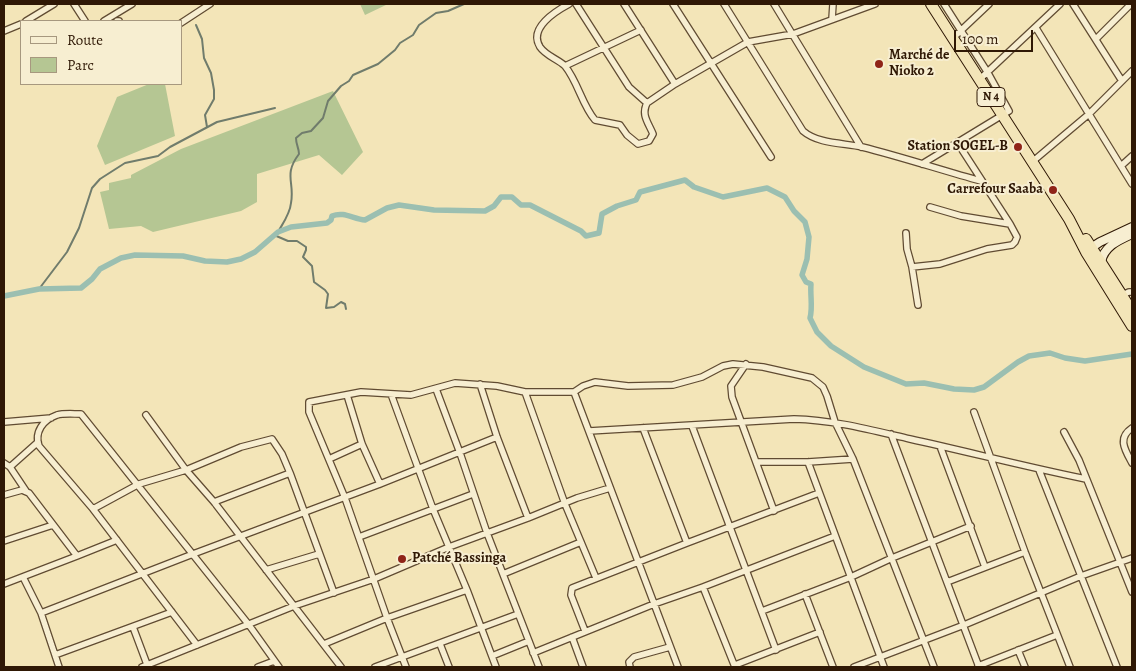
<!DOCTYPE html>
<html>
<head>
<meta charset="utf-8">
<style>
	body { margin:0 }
	#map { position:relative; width:1136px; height:671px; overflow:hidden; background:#f3e5b8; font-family:Alegreya,serif }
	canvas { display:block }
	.frame { position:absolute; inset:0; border:5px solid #2f1805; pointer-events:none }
	.legend { position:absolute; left:20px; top:20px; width:162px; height:65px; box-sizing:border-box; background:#f7eed1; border:1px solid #a7987f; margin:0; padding:6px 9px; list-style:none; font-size:15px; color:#2f1805 }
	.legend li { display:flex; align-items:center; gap:10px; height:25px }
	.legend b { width:25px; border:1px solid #a7987f }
	.scale { position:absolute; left:954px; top:30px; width:79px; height:22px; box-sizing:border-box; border:2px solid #2f1805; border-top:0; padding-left:6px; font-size:15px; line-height:18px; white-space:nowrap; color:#2f1805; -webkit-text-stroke:4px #f7eed1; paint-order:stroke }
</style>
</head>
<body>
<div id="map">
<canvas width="1136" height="671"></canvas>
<div class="frame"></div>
<ul class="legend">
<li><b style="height:6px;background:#f7eed1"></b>Route</li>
<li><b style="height:14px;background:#b5c693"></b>Parc</li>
</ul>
<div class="scale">100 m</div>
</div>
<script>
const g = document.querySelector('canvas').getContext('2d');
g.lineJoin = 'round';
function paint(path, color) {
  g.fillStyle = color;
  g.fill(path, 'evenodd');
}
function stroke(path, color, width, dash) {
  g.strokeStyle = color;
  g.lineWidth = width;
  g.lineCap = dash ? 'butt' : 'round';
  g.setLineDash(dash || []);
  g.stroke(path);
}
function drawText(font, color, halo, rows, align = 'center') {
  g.font = font + ' Alegreya,serif';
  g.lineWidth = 4;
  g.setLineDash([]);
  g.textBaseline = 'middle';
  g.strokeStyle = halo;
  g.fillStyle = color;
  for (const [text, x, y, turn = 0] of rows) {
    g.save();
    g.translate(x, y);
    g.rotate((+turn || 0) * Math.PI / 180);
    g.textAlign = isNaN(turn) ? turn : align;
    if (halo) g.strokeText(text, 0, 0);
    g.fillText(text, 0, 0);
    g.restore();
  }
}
paint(new Path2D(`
	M360,4h28l-23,11z
	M149,84h16l10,52 -70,29 -8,-19 20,-49z
	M333,91l30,61 -21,23 -23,-20 -62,19v28l-16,9 -88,21 -12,-6 -32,3 -9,-37 9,-2v-7l22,-5v-3l50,-26z`), '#b5c693');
stroke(new Path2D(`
	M196,25l6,14 2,19 7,15 3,17v9l-9,16 2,12
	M278,232c5,-9 12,-18 13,-29 4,-21 -8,-28 8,-49 0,-6 -3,-9 -3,-16l6,-5 9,-2 12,-13 5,-17 13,-15 8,-5 4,-6 25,-11 17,-14 5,-7 13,-8 6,-10 17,-12 12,-2 16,-7
	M274,235l14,6h9l9,6v3l-3,7 9,9 2,16 11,8 3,4 -2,14 8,-1 7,-5 4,2 1,5
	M39,289l28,-37 12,-24 13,-40 8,-9 25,-16 33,-7 12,-9 47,-25 58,-14`), '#707c6c', 2);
stroke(new Path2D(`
	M4,296l35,-7 42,-1 11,-9 8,-10 21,-11 14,-3 48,1 22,5 22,1 14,-3 14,-7 23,-20 13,-5 36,-4 4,-3 1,-4c12,-5 21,3 33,4l22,-12 12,-3 35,5 51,1 9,-5 7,-9h11l9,8h9l51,26 5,5 13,-3 3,-19 15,-8 19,-6 4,-8 45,-12 9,7 29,10 44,-9 18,9 9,14 11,11 4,15 -2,22 -5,16 4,7 5,2c-1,12 2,23 -1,34l7,14 14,14 33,21 42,17 18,-1 30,6 20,1 10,-3 34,-25 11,-6 21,-3 15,5 20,3 47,-7`), '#9bbfb1', 5.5);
const street = new Path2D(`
	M74,4l11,17
	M569,4c-13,7 -41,24 -29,43 6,9 18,12 25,19 13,16 17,39 30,54l25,5 7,10 11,9 11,-3 4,-7c-5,-12 -12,-19 -6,-31l-18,-16 -53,-83
	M624,4l51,80
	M673,4l98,153
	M724,4l79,127c15,13 41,12 59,16 40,10 79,23 119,34
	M774,4l87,143
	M1073,4l49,77
	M832,19l1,-15
	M26,21l28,-17
	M104,21l28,-17
	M117,21h2
	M181,23l29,-19
	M1036,28l96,156
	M4,31l17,-7
	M953,38l36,-34
	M1096,39l35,-35
	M565,66l76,-36
	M980,79l80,-75
	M647,103l28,-19 73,-42 45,-8 82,-30
	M957,142l53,82
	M1032,162l57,-48 43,-43
	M922,164l87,-53 -21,-38 -44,-69
	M1121,166l11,-10
	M906,233l1,16 5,18 28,-3 47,-15 25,-4 3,-3 2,-5 -7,-13 -49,-8 -31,-9
	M912,267l6,38
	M1122,295l7,-3h3
	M746,364l-15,22 1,11 42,114
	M480,384l17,53 31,81
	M436,389l24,64 27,80 52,134
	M525,392l40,112 31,74
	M574,392l104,275
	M391,394l42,115 34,81 29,77
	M347,395l15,49 18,40
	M974,412l51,140 45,115
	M146,415l40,55 28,32 127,165
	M4,422l47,-4
	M692,426l84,224
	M643,428l44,115
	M1132,428c-15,10 -7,22 0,35
	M589,431l205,-12c40,1 77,11 116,20 59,13 117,28 176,40
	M1064,432l15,28 53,132
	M891,434l88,233
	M940,446l45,121
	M329,459l33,-15
	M756,462h52l45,-3
	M808,462l76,205
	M4,463l6,4 16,24
	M10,467l28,-25
	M1039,470l78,197
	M4,495l18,-5 7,3 48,63 40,-16
	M214,502l76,-29
	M93,509l46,-25 47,-14 55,-23 31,-8 10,15 8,19 44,120
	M359,537l114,-43
	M4,541l49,-16
	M266,570l53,-16
	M503,574l78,-32
	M23,577l18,36 18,54
	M947,582l78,-30
	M4,584l73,-28
	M703,587l32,80
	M805,594l28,73
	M762,611l89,-34 41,-19 79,-32
	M41,613l152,-59 187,-70 117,-47
	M133,627l15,40
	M585,631l-14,-36 1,-7 115,-45 132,-50
	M572,637l11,30
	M324,644l63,-26 80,-28
	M440,644l9,23
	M197,645l-104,-136 -54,-63c-5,-14 4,-26 18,-31 7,-2 16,-1 24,-1l168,211 30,42
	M1018,650l7,17
	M533,653l121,-49 49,-17 132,-51
	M55,655l117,-43
	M492,656l37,-15
	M735,665l85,-33
	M978,666l79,-31
	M142,667l152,-61 80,-27 75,-32 79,-29 49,-20 33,-10
	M258,667l16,-6
	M375,667l143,-53
	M406,667l-19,-49 -42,-120 -36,-86v-10l52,-10 50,3 44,-12 42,3 28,6h49l9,-6 12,-4 33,4 45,-1 29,-8 21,-11 10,-2 30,3 49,11 11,9 4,9 8,26 18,37 81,208
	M630,667l-1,-5 5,-5 36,-10
	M854,667l110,-42 117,-49 51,-18`);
const secondary = new Path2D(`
	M1088,250l12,-8 32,-15
	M1101,262c3,-16 18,-22 31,-28`);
const highway = new Path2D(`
	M931,4l138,215 17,33 46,74
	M1086,239l46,72`);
stroke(street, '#604b32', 8);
stroke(secondary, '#2f1805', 10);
stroke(highway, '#2f1805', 12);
stroke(street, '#f7eed1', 5.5);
stroke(secondary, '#f7eed1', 8);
stroke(highway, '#f3e5b8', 10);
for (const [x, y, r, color] of [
	[879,64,5,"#8f2418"],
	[1018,147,5,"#8f2418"],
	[1053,190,5,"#8f2418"],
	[402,559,5,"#8f2418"]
]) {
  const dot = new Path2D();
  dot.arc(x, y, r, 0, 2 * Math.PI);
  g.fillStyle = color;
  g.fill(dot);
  stroke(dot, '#f7eed1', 2);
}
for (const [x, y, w] of [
	[991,97,28]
]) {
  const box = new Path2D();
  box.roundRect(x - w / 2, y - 9.5, w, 19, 4);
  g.fillStyle = '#f7eed1';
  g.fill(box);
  stroke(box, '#2f1805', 1);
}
drawText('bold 12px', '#2f1805', null, [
	["N 4",991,97]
]);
drawText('bold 14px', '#2f1805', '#f7eed1', [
	["Marché de",889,56],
	["Nioko 2",889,72],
	["Station SOGEL-B",1008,147,"right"],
	["Carrefour Saaba",1043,190,"right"],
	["Patché Bassinga",412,559]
], 'left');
</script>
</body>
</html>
